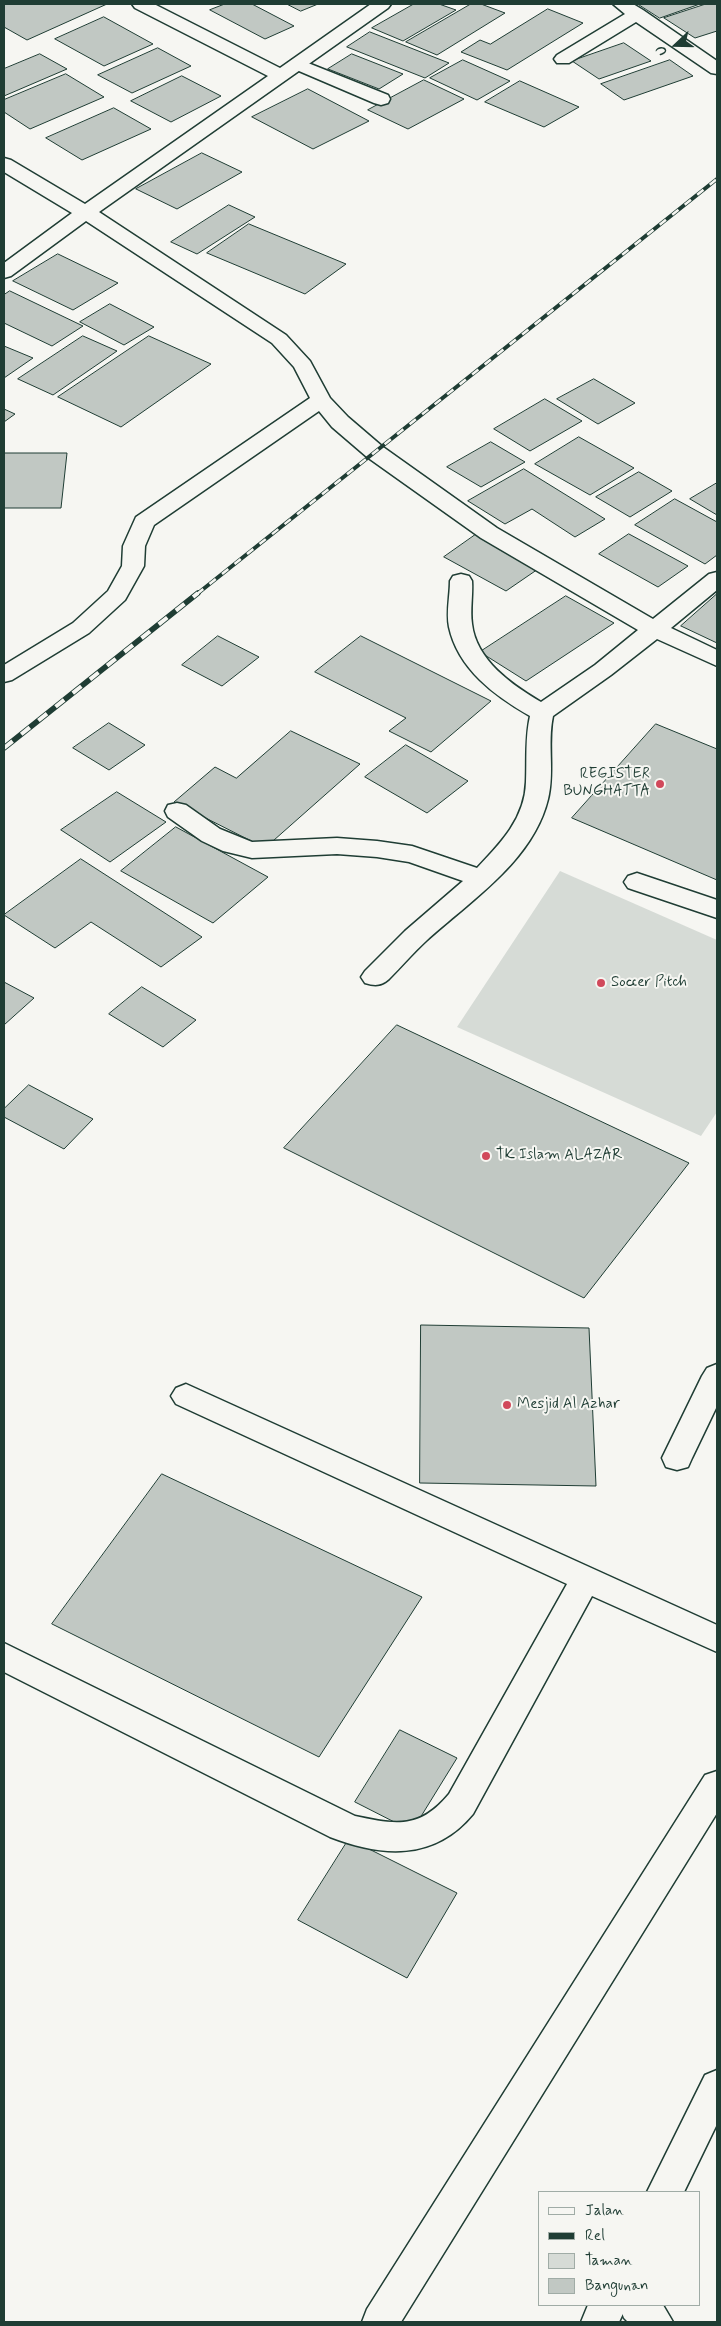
<!DOCTYPE html>
<html>
<head>
<meta charset="utf-8">
<style>
	body { margin:0 }
	#map { position:relative; width:721px; height:2326px; overflow:hidden; background:#f6f6f2; font-family:Mynerve,sans-serif }
	canvas { display:block }
	.frame { position:absolute; inset:0; border:5px solid #1f3d34; pointer-events:none }
	.legend { position:absolute; left:538px; top:2191px; width:162px; height:115px; box-sizing:border-box; background:#f6f6f2; border:1px solid #a0aca6; margin:0; padding:6px 9px; list-style:none; font-size:15px; color:#1f3d34 }
	.legend li { display:flex; align-items:center; gap:10px; height:25px }
	.legend b { width:25px; border:1px solid #a0aca6 }
	.north { position:absolute; left:651px; top:20px; width:50px; height:50px; -webkit-text-stroke:4px #f6f6f2; paint-order:stroke; rotate:249deg; font-size:14px; font-weight:700; line-height:20px; text-align:center; color:#1f3d34 }
	.north::after { content:''; display:block; margin:auto; width:18px; height:22px; background:#1f3d34; clip-path:polygon(50% 0,100% 100%,50% 72%,0 100%) }
</style>
</head>
<body>
<div id="map">
<canvas width="721" height="2326"></canvas>
<div class="frame"></div>
<ul class="legend">
<li><b style="height:6px;background:#f6f6f2"></b>Jalan</li>
<li><b style="height:6px;background:#1f3d34"></b>Rel</li>
<li><b style="height:14px;background:#d6dbd6"></b>Taman</li>
<li><b style="height:14px;background:#c1c8c3"></b>Bangunan</li>
</ul>
<div class="north">U</div>
</div>
<script>
const g = document.querySelector('canvas').getContext('2d');
g.lineJoin = 'round';
function paint(path, color) {
  g.fillStyle = color;
  g.fill(path, 'evenodd');
}
function stroke(path, color, width, dash) {
  g.strokeStyle = color;
  g.lineWidth = width;
  g.lineCap = dash ? 'butt' : 'round';
  g.setLineDash(dash || []);
  g.stroke(path);
}
function drawText(font, color, halo, rows, align = 'center') {
  g.font = font + ' Mynerve,sans-serif';
  g.lineWidth = 4;
  g.setLineDash([]);
  g.textBaseline = 'middle';
  g.strokeStyle = halo;
  g.fillStyle = color;
  for (const [text, x, y, turn = 0] of rows) {
    g.save();
    g.translate(x, y);
    g.rotate((+turn || 0) * Math.PI / 180);
    g.textAlign = isNaN(turn) ? turn : align;
    if (halo) g.strokeText(text, 0, 0);
    g.fillText(text, 0, 0);
    g.restore();
  }
}
paint(new Path2D(`
	M560,871l157,69v172l-16,24 -244,-109z`), '#d6dbd6');
const building = new Path2D(`
	M4,4h103l-80,36 -23,-13z
	M225,4h27l42,22 -29,13 -55,-29z
	M287,4h31l-17,7z
	M414,4h25l17,6 -53,31 -31,-13z
	M471,4h10l24,9 -68,42 -31,-13z
	M638,4h62l-40,14z
	M706,4h11v27l-22,7 -31,-20z
	M548,9l35,14 -76,47 -46,-18 19,-12 10,4z
	M104,17l49,27 -49,22 -49,-27z
	M370,32l79,31 -24,15 -78,-31z
	M624,43l27,18 -52,18 -27,-18z
	M158,48l33,18 -59,27 -34,-18z
	M40,54l27,15 -63,27v-27z
	M352,54l51,20 -24,15 -51,-20z
	M463,60l47,21 -33,19 -47,-22z
	M670,60l23,16 -69,24 -23,-16z
	M66,74l38,23 -74,32 -26,-17v-12z
	M182,76l39,20 -50,26 -40,-21z
	M424,80l40,19 -56,30 -40,-19z
	M520,81l59,26 -35,20 -59,-25z
	M308,89l61,32 -56,28 -61,-32z
	M114,108l37,21 -69,31 -36,-22z
	M202,153l40,19 -65,37 -41,-20z
	M229,205l26,12 -58,37 -26,-12z
	M249,224l97,40 -41,30 -98,-41z
	M58,254l60,29 -45,27 -60,-29z
	M10,291l73,35 -31,20 -48,-23v-28z
	M110,304l44,23 -30,18 -44,-23z
	M83,336l34,15 -64,44 -35,-16z
	M149,336l62,28 -90,63 -63,-30z
	M4,346l29,12 -29,20z
	M594,379l41,24 -37,21 -41,-25z
	M545,399l37,22 -52,30 -36,-22z
	M4,409l11,5 -11,8z
	M579,437l55,31 -44,27 -55,-31z
	M491,442l34,20 -44,25 -34,-20z
	M4,453h63l-6,55h-57z
	M524,469l81,50 -30,18 -43,-28 -27,15 -37,-23z
	M639,472l33,19 -42,26 -34,-20z
	M717,483v32l-27,-16z
	M675,499l42,23v33l-12,9 -70,-39z
	M478,533l63,34 -35,24 -62,-34z
	M629,534l59,32 -30,21 -59,-33z
	M717,594v49l-36,-17z
	M566,596l48,27 -88,58 -46,-29z
	M218,636l41,21 -37,29 -40,-21z
	M361,636l130,65 -60,51 -42,-21 17,-13 -91,-46z
	M109,723l36,22 -36,25 -36,-22z
	M656,724l61,25v131l-145,-62z
	M291,731l69,33 -95,84 -91,-46 41,-35 21,11z
	M406,745l62,36 -41,32 -62,-36z
	M117,792l49,30 -56,40 -49,-32z
	M176,827l92,50 -55,46 -92,-52z
	M81,859l121,78 -41,30 -70,-45 -36,26 -51,-33z
	M4,982l30,16 -30,27z
	M142,987l54,33 -33,27 -54,-33z
	M397,1025l292,138 -105,135 -300,-150z
	M29,1085l64,34 -29,30 -60,-32v-8z
	M421,1325l168,3 7,158 -176,-3z
	M162,1474l260,123 -103,160 -267,-133z
	M400,1730l57,28 -45,73 -57,-29z
	M349,1839l108,54 -50,85 -109,-58z`);
paint(building, '#c1c8c3');
stroke(building, '#1f3d34', 1);
const lane = new Path2D(`
	M298,59l90,36 2,4 -2,4 -7,2 -7,-2 -82,-35 -3,-4 3,-4z
	M637,873l80,27v18l-89,-30 -4,-6 4,-6z
	M717,1364v42l-25,52 -4,9 -11,3 -11,-3 -4,-9 40,-82 5,-8z
	M186,1384l531,241v27l-125,-56 -119,218c-39,47 -91,43 -143,23l-326,-165v-29l351,173c42,9 65,13 94,-22l118,-210 -391,-180 -5,-8 5,-8z
	M619,2305h44l10,17h-45l-4,-4z`);
const street = new Path2D(`
	M132,4h22l126,64 91,-64h20l-3,4 -289,204 187,123 24,26 20,37 18,19 35,30 114,81 156,91 56,-45 8,-2v18l-46,38 46,22v16l-60,-27 -46,36 -58,41c-6,28 2,56 -5,83 -15,62 -78,102 -122,142 -13,12 -25,26 -37,38 -8,7 -14,7 -24,4l-4,-6 4,-6 40,-40 58,-50 -54,-19 -32,-5 -40,-3 -85,4 -29,-7 -21,-10 -34,-24 -3,-6 3,-6 9,-2 9,2 34,24 32,13 85,-4 40,3 35,5 65,22c24,-25 48,-50 49,-86 1,-23 -1,-44 4,-66 -35,-20 -72,-47 -81,-89 -3,-15 1,-31 1,-46l3,-5 8,-2 8,2 3,5c1,14 -2,28 0,43 4,36 40,61 69,78l54,-37 43,-35 -157,-92 -114,-81 -35,-30 -13,-16 -165,114 -9,21 -1,20 -19,34 -36,33 -77,47 -8,2v-17l69,-42 35,-32 14,-25 1,-20 13,-29 174,-119 -16,-31 -22,-24 -186,-122 -75,55 -7,2v-15l68,-50 -68,-41v-14l7,2 74,44 183,-128 -133,-68z
	M613,4h20l10,6 74,51v13l-6,-1 -75,-51 -67,41h-12l-3,-4 3,-4 68,-41z`);
const primary = new Path2D(`
	M717,1771v42l-316,509h-39l5,-13 338,-534z
	M717,2070v54l-33,68h-37l58,-117z
	M588,2305h39l-8,17h-38z`);
stroke(lane, '#1f3d34', 3);
stroke(street, '#1f3d34', 3);
stroke(primary, '#1f3d34', 3);
paint(lane, '#f6f6f2');
paint(street, '#f6f6f2');
paint(primary, '#f6f6f2');
const railFar1 = new Path2D(`
	M197,594l520,-415`);
const rail = new Path2D(`
	M4,748l194,-155`);
stroke(railFar1, '#1f3d34', 4);
stroke(rail, '#1f3d34', 5.5);
stroke(railFar1, '#f6f6f2', 2.5, [8]);
stroke(rail, '#f6f6f2', 4, [11]);
for (const [x, y, r, color] of [
	[660,784,5,"#d1495b"],
	[601,983,5,"#d1495b"],
	[486,1156,5,"#d1495b"],
	[507,1405,5,"#d1495b"]
]) {
  const dot = new Path2D();
  dot.arc(x, y, r, 0, 2 * Math.PI);
  g.fillStyle = color;
  g.fill(dot);
  stroke(dot, '#f6f6f2', 2);
}
drawText('15px', '#1f3d34', '#f6f6f2', [
	["REGISTER",650,775,"right"],
	["BUNGHATTA",650,792,"right"],
	["Soccer Pitch",611,983],
	["TK Islam ALAZAR",496,1156],
	["Mesjid Al Azhar",517,1405]
], 'left');
</script>
</body>
</html>
